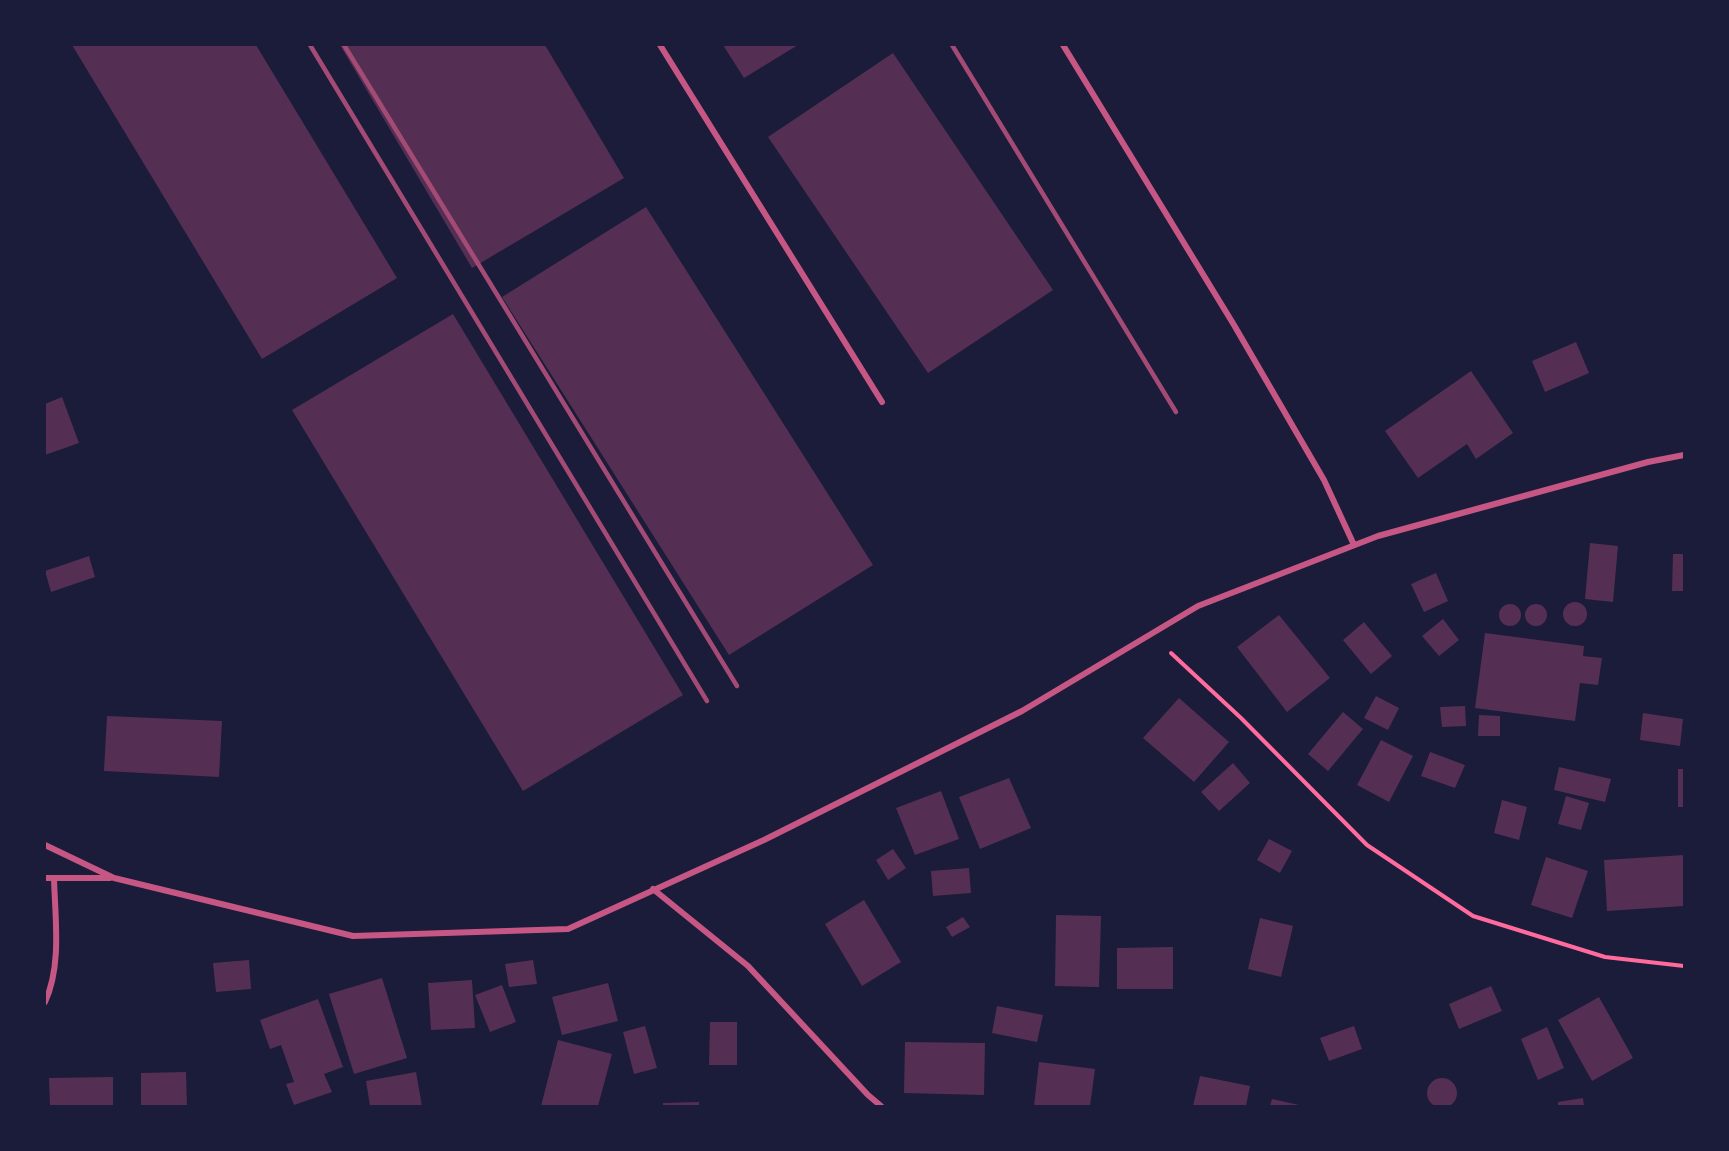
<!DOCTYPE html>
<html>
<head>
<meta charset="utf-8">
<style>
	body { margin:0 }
	#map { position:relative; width:1729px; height:1151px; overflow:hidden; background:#1b1b3a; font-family:"Archivo Narrow",sans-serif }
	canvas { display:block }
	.frame { position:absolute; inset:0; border:46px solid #1b1b3a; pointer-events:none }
</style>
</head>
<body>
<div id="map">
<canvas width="1729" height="1151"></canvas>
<div class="frame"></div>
</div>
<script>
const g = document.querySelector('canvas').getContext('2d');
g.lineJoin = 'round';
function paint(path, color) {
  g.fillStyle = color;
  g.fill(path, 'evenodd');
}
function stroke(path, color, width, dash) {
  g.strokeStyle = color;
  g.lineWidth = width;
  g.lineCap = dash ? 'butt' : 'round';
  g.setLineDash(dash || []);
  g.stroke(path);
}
paint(new Path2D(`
	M72,45h184l141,233 -135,81z
	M340,45h205l79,133 -152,90z
	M723,45h75l-54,33z
	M893,53l160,237 -125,83 -160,-236z
	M646,207l227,358 -144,90 -227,-358z
	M453,314l230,381 -160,96 -231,-381z
	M1576,342l13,31 -44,19 -13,-31z
	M1471,371l42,62 -37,26 -9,-15 -49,34 -33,-47z
	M62,397l17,46 -34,12v-51z
	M1590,543l28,3 -5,56 -28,-3z
	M1673,554h11v37h-12z
	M89,556l6,21 -44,15 -6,-21z
	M1436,573l12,28 -24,11 -13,-28z
	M1563 614a12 12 0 1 1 24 0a12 12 0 1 1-24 0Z
	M1499 615a11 11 0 1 1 22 0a11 11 0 1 1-22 0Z
	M1525 615a11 11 0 1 1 22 0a11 11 0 1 1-22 0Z
	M1279,615l51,63 -43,34 -50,-65z
	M1443,619l16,21 -20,16 -17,-20z
	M1364,622l28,34 -21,18 -28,-34z
	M1485,633l99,13 -1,10 19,2 -4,27 -18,-2 -5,38 -100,-13z
	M1376,696l23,12 -11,22 -24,-12z
	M1179,698l50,44 -35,40 -51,-44z
	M1465,706l1,20 -24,1 -2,-20z
	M1343,712l20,17 -35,42 -20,-17z
	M1643,713l40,6 -3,27 -40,-6z
	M1479,715l21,1v20h-22z
	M107,716l115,5 -3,56 -115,-6z
	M1381,740l32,16 -24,46 -32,-17z
	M1430,752l35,13 -10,23 -34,-12z
	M1233,763l17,20 -31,28 -18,-19z
	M1559,767l52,12 -6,23 -51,-12z
	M1678,769h6v38h-6z
	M1009,778l22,50 -51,21 -21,-52z
	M941,791l18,48 -44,16 -19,-47z
	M1566,796l23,7 -8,27 -23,-6z
	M1502,800l25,7 -8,33 -25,-7z
	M1269,839l23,12 -12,22 -23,-13z
	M893,849l13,19 -18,12 -12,-20z
	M1684,855v51l-77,5 -3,-51z
	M1546,857l42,14 -16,47 -41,-13z
	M969,868l2,25 -38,3 -2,-25z
	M864,900l37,62 -39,24 -37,-62z
	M1056,915l45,1 -2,71 -44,-1z
	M963,917l7,10 -18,10 -6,-10z
	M1260,918l33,8 -12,51 -33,-8z
	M1173,947v42h-56v-41z
	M249,960l2,29 -35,3 -3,-29z
	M533,960l4,24 -28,3 -4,-23z
	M382,978l25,80 -53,16 -25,-80z
	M472,980l3,48 -44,2 -3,-47z
	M608,983l10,38 -56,14 -10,-38z
	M502,985l14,37 -26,10 -15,-37z
	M1491,986l11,25 -43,18 -10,-25z
	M1599,997l34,61 -41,23 -34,-61z
	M318,999l25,68 -19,7 8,18 -38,13 -8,-21 8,-2 -13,-37 -11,4 -10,-29z
	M997,1006l46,9 -6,27 -45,-9z
	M710,1022h27v43h-28z
	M645,1026l12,42 -23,6 -11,-42z
	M1354,1026l8,23 -33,12 -9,-23z
	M1547,1027l17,41 -26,12 -17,-41z
	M558,1040l54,14 -14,52h-57z
	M905,1042l80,1 -1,52 -80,-2z
	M1039,1062l56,7 -5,37h-56z
	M186,1072l1,34h-46v-33z
	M416,1072l6,34h-52l-4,-25z
	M1200,1076l50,10 -4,20h-53z
	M113,1077v29h-63l-1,-28z
	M1427 1093a15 15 0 1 1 30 0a15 15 0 1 1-30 0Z
	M1583,1098l1,8h-26v-4z
	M1272,1099l27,6v1h-29z
	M699,1102v4h-36v-3z`), '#542f53');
stroke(new Path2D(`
	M1171,653l70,65 126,127 106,71 132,41 79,9`), '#ff6b9d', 4);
stroke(new Path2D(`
	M660,45l222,357
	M1063,45l171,280 90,155 30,65
	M45,845l69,33 239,58 215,-7 196,-89 258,-129 176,-105 180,-70 270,-74 36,-7
	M45,878h65
	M653,889l95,77 120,129 13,11
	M45,1002c17,-37 10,-84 9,-124`), '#c65784', 6);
stroke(new Path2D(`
	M310,45l397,656
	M344,45l393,641
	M952,45l224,367`), '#a44b75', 4.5);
</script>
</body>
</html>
